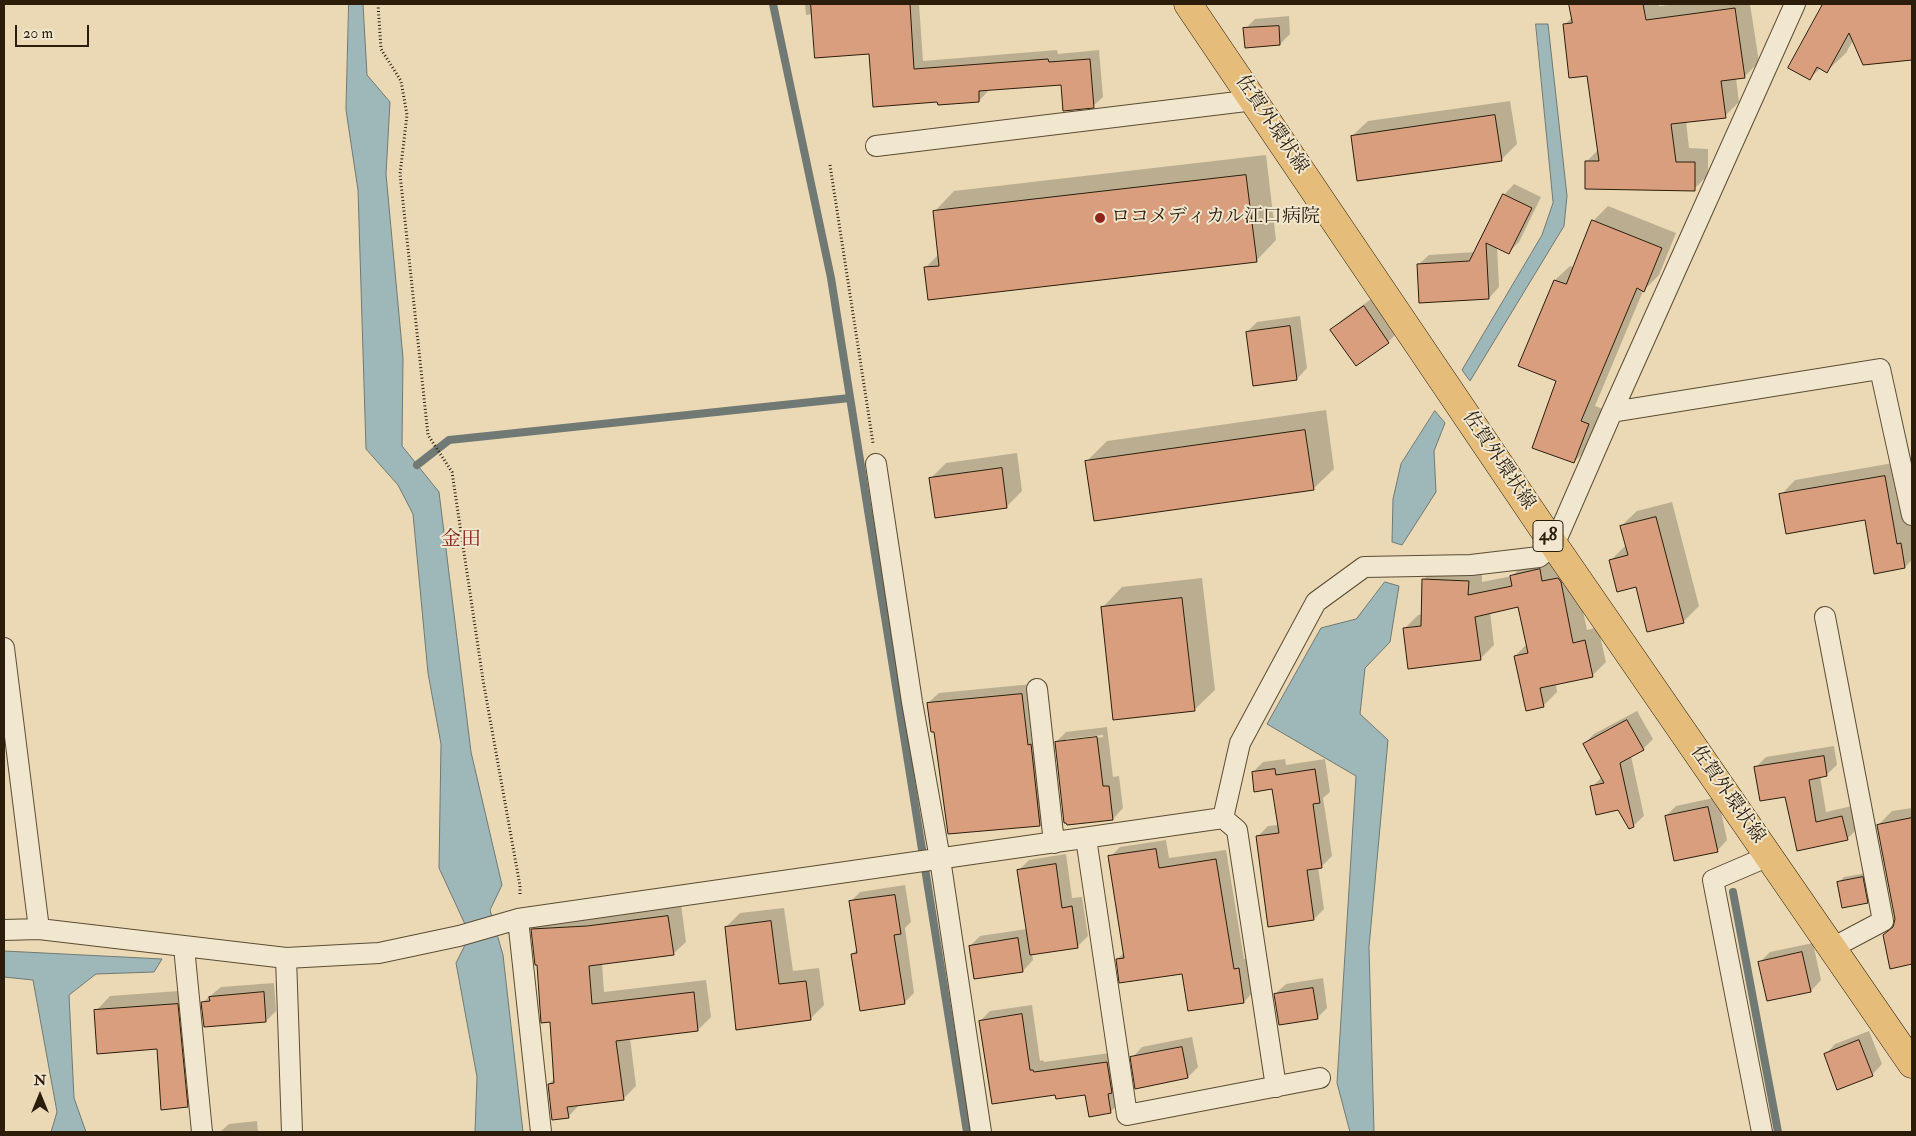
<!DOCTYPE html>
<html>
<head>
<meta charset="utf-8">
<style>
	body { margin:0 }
	#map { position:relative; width:1916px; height:1136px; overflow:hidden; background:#ead9b4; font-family:"IM FELL Double Pica",serif }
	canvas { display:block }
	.frame { position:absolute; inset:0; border:5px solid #2b1d0a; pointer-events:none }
	.north { position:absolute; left:15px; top:1071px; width:50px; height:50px; -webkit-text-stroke:4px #f1e6ce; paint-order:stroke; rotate:0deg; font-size:14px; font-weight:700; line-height:20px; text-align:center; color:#2b1d0a }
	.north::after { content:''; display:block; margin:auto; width:18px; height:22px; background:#2b1d0a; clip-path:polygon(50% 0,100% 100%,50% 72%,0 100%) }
	.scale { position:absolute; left:15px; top:25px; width:74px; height:22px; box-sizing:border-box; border:2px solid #2b1d0a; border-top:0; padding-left:6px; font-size:15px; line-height:18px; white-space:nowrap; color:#2b1d0a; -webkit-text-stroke:4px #f1e6ce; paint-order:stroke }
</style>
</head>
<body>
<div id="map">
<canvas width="1916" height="1136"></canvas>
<div class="frame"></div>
<div class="north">N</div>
<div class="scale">20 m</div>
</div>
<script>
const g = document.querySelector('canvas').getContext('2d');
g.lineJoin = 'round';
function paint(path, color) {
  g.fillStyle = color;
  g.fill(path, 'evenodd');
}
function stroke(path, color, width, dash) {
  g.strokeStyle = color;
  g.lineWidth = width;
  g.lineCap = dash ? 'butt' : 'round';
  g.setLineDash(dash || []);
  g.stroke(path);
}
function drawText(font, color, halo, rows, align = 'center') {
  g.font = font + ' "IM FELL Double Pica","Noto Serif JP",serif';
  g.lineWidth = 4;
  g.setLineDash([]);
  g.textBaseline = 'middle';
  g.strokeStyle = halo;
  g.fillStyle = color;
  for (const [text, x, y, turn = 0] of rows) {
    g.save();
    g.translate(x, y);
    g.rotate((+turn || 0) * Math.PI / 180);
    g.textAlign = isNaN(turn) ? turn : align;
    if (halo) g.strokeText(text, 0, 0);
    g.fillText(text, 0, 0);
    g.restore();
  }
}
const water = new Path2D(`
	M349,4h14l4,71 23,27 -4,72 17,184 -1,88 37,46 32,260 31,133 -12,25 13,45 20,177h-48l2,-55 -21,-114 14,-28 -31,-67 2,-124 -13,-71 -15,-159 -15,-29 -32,-36 -8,-259 -12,-80z
	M1536,24h12l19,172 -3,30 -94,155 -8,-11 80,-135 11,-32z
	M1435,411l10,12 -11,28 2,41 -34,53 -10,-3 1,-43 8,-35z
	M1385,582l14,4 -9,56 -25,26 -5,46 28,26 -19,207 5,185h-24l-13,-49 19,-307 -89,-52 54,-96 35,-9z
	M4,951l158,8 -8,13 -58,2 -27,21 5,103 12,34h-82h47l6,-20 -24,-132 -29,-3z`);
paint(water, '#9eb7b9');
stroke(water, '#707973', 1);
paint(new Path2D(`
	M805,4h114l4,57 134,-11 1,4 41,-4 4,47 -10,9 -31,-22 -74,5v2l-9,10h-41l-125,-87 -7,1z
	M1570,4h89v2l20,-2h71l9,58 -14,14 -9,2 3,24 -14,14 -39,5 3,27 19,1v26l-14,14 -107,-28 12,-12 -11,-74 -23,-50 7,-8z
	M1825,4h87v55l-49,5 -10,-24 -7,13 -19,18 -6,-3 -11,10 -20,-10z
	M1289,16l1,18 -10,10 -35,-15 10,-10z
	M1510,101l7,43 -16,16 -149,-24 16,-15z
	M1266,155l10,85 -20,21 -331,7 14,-14 -5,-42 20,-21z
	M1514,184l27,13 -22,45 -10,10 -12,-6 2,41 -10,11 -71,-33 11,-10 46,-3 29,-57z
	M1608,206l68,27 -17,42 -16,16 -48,115 8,3 -14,38 -15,15 -17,-82 -2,-100 15,-14 4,1 19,-46z
	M1374,297l25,34 -11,11 -32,22 -24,-34 10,-10z
	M1300,316l7,52 -10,11 -43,6 -7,-53 10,-10z
	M1326,410l8,59 -21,20 -226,-28 20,-20z
	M1017,453l5,38 -15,15 -76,-28 15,-15z
	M1899,462l13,68v30l-7,7 -39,-48 -85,-24 14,-15z
	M1672,502l27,104 -16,16 -47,-37 -26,-24 16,-16 -5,-19 16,-15z
	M1553,556l21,12 13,62 11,-3 8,35 -14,14 -36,8 1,8 -14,14 -28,-50 12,-12 -8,-38 -29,6 4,33 -14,14 -76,-30 14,-14 5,-1v-34l14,-14 45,1v15l30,-6 13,-13z
	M1202,578l13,112 -21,20 -92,-102 20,-21z
	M1032,684l18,130 -10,11 -105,-94 -7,-28 11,-10z
	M1637,711l16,28 -10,10 -12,7 13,60 -11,10 -14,-17 -27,-22 10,-10 -18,-33 10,-10z
	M1107,727l6,50 6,-1 4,32 -10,11 -57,-77 10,-10zM1103,735v2l-37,5v-3z
	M1834,746l3,19 -11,10 -6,1 6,36 26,-6 6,22 -11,11 -49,11 -12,-55 -31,-27 11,-11z
	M1285,759l1,6 39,-6 5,33 -7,6 9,58 -11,11h-3l6,42 -10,10 -57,-82 11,-11 11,-1 -5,-37 -21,-16 10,-10z
	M1718,797l9,43 -10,11 -51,-35 10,-10z
	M1912,808v155l-21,5 -7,-33 11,-11 1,-5 -18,-94 14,-14z
	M1166,840l3,18 57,-8 18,109h5l5,32 -10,11 -55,8 -6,-38 -66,-13 8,-7 -15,-95 10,-10z
	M1066,854l6,44 10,-1 6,39 -11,11 -45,7 1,6 -10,11 -48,7 -5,-32 10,-10 47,-7 -8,-59 10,-10z
	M1867,873l5,24 -5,5 -28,-20 5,-5z
	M905,885l6,37 -6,6 9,65 -10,10 -52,-48 5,-6 -7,-47 10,-10z
	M681,904l5,38 -13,12 -71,9 2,29 102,-12 5,37 -13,13 -68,8 6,48 -13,13 -43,5 -12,13 -19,-33 6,-6 -3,-57 -14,-58 -6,-33 13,-13z
	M784,908l9,63 26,-3 5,37 -14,14 -84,-92 14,-14z
	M1813,943l8,37 -10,11 -51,-29 10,-10z
	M1323,978l4,30 -10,10 -42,-24 11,-10z
	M274,983l2,28 -10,10 -63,-19 18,-15z
	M192,990l10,101 -15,15 -29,-58 -62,-37 14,-15z
	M1032,1005l8,56 3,-1 1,2 73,-10 4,50 -11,10 -24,-19h-30l-63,10 -13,-82 10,-10z
	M1869,1031l13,33 -10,11 -47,-20 10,-11z
	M1192,1037l6,30 -10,10 -56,-19 10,-11z
	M257,1121l1,11h-38l9,-8z`), '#0003');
stroke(new Path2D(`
	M773,4l58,274 136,854
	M417,465l32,-25 401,-42
	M1733,892l45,240`), '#707973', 8);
const building = new Path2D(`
	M811,4h99l4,65 134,-10 1,3 41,-3 4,49 -31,3 -2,-26 -82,6v11l-41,3 -1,-3 -64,5 -4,-53 -54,4z
	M1569,4h74l3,16 89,-12 10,70 -24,3 5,37 -55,6 5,38h19v29l-110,-2v-28h14l-12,-85 -18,2 -6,-54 9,-1z
	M1823,4h89v56l-49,5 -14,-32 -22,40 -10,-6 -7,13 -22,-12z
	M1279,26l1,19 -35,3 -2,-20z
	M1495,115l7,46 -145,20 -6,-45z
	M1246,175l11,87 -329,38 -4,-33 15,-1 -6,-55z
	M1503,194l29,14 -23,46 -23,-11 3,56 -70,4 -2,-39 52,-3z
	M1592,220l70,28 -18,44 -7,-4 -56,133 8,3 -15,39 -42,-15 24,-67 -38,-15 36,-86 12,4z
	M1364,306l25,37 -33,23 -26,-36z
	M1290,326l7,54 -44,6 -7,-54z
	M1305,430l9,60 -220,31 -9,-60z
	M1002,468l5,40 -72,10 -6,-40z
	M1885,476l12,68 4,-1 4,25 -31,6 -9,-54 -79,14 -7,-40z
	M1656,517l28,106 -37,9 -11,-45 -19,5 -8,-32 19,-5 -8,-29z
	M1540,569l2,12 16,-3 3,4 12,61 12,-3 8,37 -53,11 4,19 -18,4 -12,-55 14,-3 -10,-46 -43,10 6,43 -73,9 -5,-41 18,-2 1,-47 47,2 -1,14 44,-9 -2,-10z
	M1182,598l13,113 -82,9 -12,-113z
	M1022,694l6,51 3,-1 9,82 -92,8 -14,-102h-3l-4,-29z
	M1627,720l17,30 -24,13 14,64 -5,2 -11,-19 -22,5 -6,-29 14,-3 -21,-39z
	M1097,737l6,49h6l4,34 -46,5 -1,-2h-2l-9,-81z
	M1824,756l3,20 -18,4 7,42 26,-6 6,24 -51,11 -12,-54 -25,4 -6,-34z
	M1275,769l1,6 39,-6 5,34 -7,1 9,64 -15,2 7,50 -46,7 -12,-91 23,-3 -7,-44 -18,3 -2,-20z
	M1708,807l10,45 -44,9 -9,-45z
	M1912,818v146l-22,5 -7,-34 10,-8 2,-8 -18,-94z
	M1156,849l3,19 57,-9 18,110 5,-1 5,35 -56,8 -6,-37 -63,9 -3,-24 8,-1 -16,-102z
	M1056,864l6,44 10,-2 6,42 -48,7 -13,-85z
	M1863,877l5,26 -26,5 -5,-26z
	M895,895l6,39 -7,1 11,69 -45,7 -9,-57 6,-1 -8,-52z
	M668,916l6,39 -85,11 3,38 102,-12 4,39 -82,10 8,59 -57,7 2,11 -17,2 -4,-36 6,-1 -4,-61 -9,1 -4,-58h-2l-4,-36 56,-3z
	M771,921l8,63 27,-3 5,39 -75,10 -11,-103z
	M1018,938l5,34 -49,7 -5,-33z
	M1802,952l9,40 -44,9 -9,-39z
	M1313,988l5,31 -39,6 -5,-31z
	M264,992l2,30 -62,5 -3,-25 9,-1 -1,-4z
	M178,1004l10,103 -27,3 -4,-61 -60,5 -3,-44z
	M1022,1014l8,56h3l1,2 73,-10 5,31 -4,1 3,19 -22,4 -4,-22 -29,4 -1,-4 -63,9 -13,-83z
	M1859,1040l14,36 -36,14 -13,-36z
	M1182,1047l6,31 -53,11 -5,-32z`);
paint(building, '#d99e7e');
stroke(building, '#2b1d0a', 1);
const street = new Path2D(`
	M876,146l378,-46
	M1612,412l268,-43 32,146
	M876,464l36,238 28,157 41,273
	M1825,617l58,304 -51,27
	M4,648l35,281
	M1037,689l17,154
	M1223,818l14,12 39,257
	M1086,838l41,277 193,-37
	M518,919l23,213
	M4,930l35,-1 247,29 93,-5 80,-17 59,-17 705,-101 17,-75 76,-141 48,-35 107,-2 68,-8 15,-12 58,-133 183,-408
	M184,947l18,185
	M286,958l6,174
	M1762,1132l-49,-252 56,-24`);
const primary = new Path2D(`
	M1188,4l366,541 358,519`);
stroke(street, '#5b4c34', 22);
stroke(primary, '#2b1d0a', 29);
stroke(new Path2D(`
	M378,4l3,45 20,32 6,34 -7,59 28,261 24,37 31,208 37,206v10
	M830,165l43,278`), '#2b1d0a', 3, [1, 2.5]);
stroke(street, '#f1e6ce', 20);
stroke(primary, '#e5bc7a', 28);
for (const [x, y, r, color] of [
	[1100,218,6,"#8f2418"]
]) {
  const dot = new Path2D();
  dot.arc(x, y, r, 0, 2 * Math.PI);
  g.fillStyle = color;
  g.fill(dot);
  stroke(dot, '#f1e6ce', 2);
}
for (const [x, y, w] of [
	[1548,536,30]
]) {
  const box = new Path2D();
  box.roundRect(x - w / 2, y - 15.5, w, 31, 4);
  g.fillStyle = '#f1e6ce';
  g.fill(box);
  stroke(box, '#2b1d0a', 1);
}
drawText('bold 18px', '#2b1d0a', null, [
	["48",1548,536]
]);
drawText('19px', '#2b1d0a', '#f1e6ce', [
	["佐賀外環状線",1271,125,56],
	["佐賀外環状線",1498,461,56],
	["佐賀外環状線",1727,795,55]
]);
drawText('19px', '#2b1d0a', '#f1e6ce', [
	["ロコメディカル江口病院",1111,218]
], 'left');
drawText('20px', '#7a1f14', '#f1e6ce', [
	["金田",461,541]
]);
</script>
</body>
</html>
